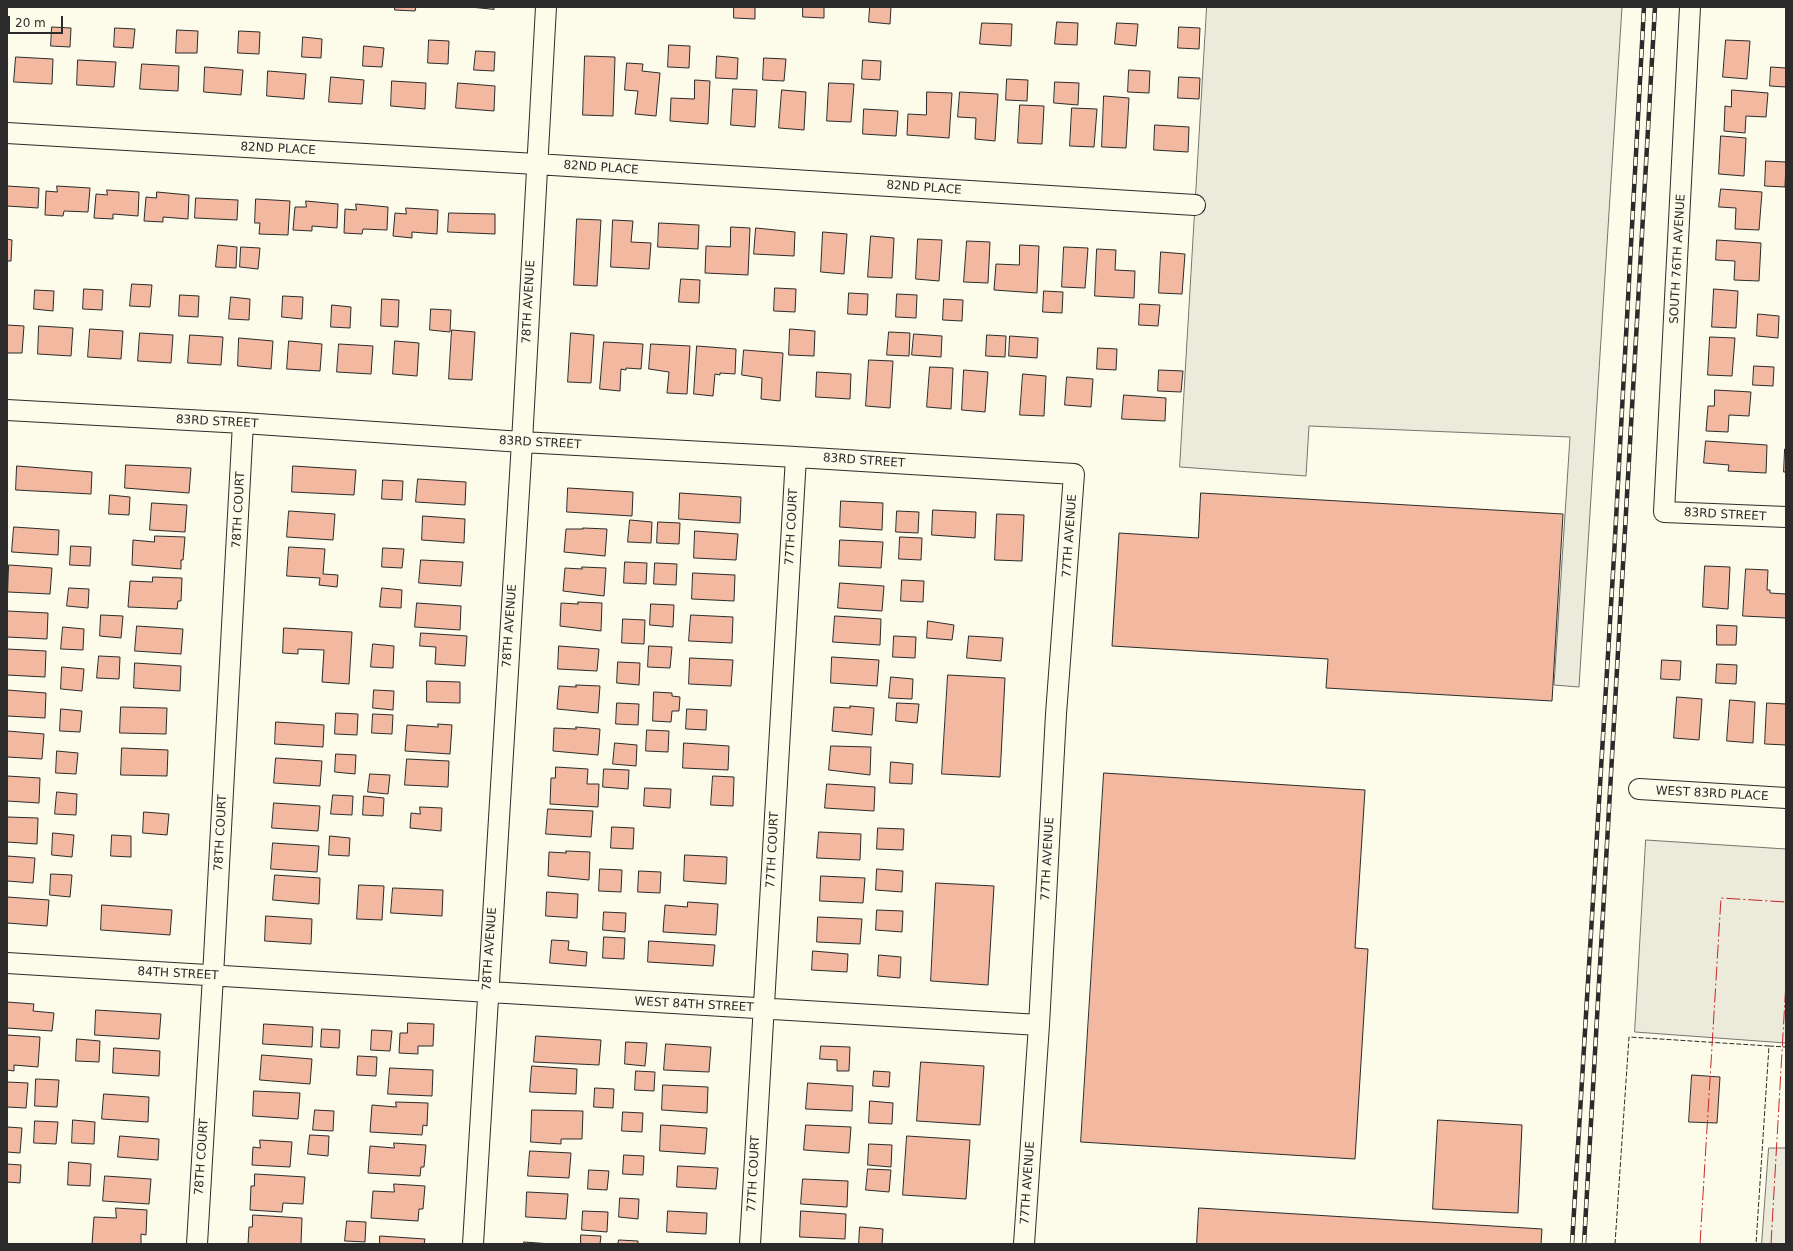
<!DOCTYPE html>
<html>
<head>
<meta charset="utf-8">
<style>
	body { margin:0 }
	#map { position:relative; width:1793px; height:1251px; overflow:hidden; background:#fdfbea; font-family:"DejaVu Sans",sans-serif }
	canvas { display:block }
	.frame { position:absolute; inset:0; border:8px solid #2b2b2b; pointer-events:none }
	.scale { position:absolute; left:8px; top:16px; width:55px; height:18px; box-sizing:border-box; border:2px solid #2b2b2b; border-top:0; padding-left:5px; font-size:12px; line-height:14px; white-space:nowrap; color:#2b2b2b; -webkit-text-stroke:3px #fdfbea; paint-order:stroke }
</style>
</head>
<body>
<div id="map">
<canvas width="1793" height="1251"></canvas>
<div class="frame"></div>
<div class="scale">20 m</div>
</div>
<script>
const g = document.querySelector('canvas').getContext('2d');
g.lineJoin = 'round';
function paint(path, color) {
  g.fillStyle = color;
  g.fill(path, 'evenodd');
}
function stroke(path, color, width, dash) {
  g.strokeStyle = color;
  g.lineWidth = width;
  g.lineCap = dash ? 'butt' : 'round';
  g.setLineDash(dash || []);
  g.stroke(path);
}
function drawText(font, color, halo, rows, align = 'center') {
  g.font = font + ' "DejaVu Sans",sans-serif';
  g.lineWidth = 3;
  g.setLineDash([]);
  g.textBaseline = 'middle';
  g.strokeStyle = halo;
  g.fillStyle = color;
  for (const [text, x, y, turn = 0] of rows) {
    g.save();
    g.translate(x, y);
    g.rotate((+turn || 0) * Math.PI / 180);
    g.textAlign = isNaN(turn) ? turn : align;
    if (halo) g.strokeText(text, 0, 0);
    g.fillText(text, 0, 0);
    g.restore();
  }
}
const green = new Path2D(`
	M1207,7h415l-43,680 -25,-2 16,-248 -261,-11 -3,50 -126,-9z
	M1646,840l140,9v194l-151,-11z
	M1769,1148h17v96h-24z`);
paint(green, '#ecebdb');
stroke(green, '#74746e', 1);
const building = new Path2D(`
	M395,7h21l-1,4 -20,-1z
	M471,7h23v2z
	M734,7h21v12l-21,-1z
	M803,7h21v11l-21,-1z
	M870,7h21l-1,17 -21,-2z
	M1057,22l21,1 -1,22 -22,-1z
	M982,23l30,1 -1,22 -31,-2z
	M1117,23l21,1 -2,22 -21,-2z
	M52,27l19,1 -1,19 -19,-1z
	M1179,27l21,1 -1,21 -21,-1z
	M115,28l20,1 -2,19 -19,-1z
	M177,30l21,1 -1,22h-21z
	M239,31l21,1 -1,22 -21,-1z
	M303,37l19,2 -1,19 -19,-1z
	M429,40l20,1 -1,23 -20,-1z
	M1726,40l24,1 -3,38 -24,-2z
	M669,45l21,1 -1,22 -21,-1z
	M364,46l20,2 -2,19 -19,-1z
	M476,51l19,1 -1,19 -20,-1z
	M585,56l30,1 -2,59 -30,-1z
	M717,56l21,2 -1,21 -21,-1z
	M16,57l37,2 -1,25 -38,-2z
	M764,58l22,1 -2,22 -21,-1z
	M78,60l38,2 -2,25 -37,-2z
	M863,60l18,1 -1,19 -18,-1z
	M627,63l16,1 -1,7 18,2 -4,43 -21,-2 3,-23 -13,-1z
	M142,64l37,2 -1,25 -38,-2z
	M205,67l38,3 -2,25 -37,-3z
	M1771,67l15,1v19l-16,-1z
	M1129,70l21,1 -1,22 -21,-1z
	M268,71l38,3 -2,25 -37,-3z
	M331,77l33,3 -2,24 -33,-2z
	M1179,77l21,1 -1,21 -21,-1z
	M1007,79l21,1 -1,21 -21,-1z
	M695,80l15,1 -2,43 -38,-3 1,-23 23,1z
	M392,81l34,2 -1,26 -34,-3z
	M1055,82l24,1 -1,22 -24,-2z
	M458,83l37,3 -1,25 -38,-3z
	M829,83l25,1 -3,38 -24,-1z
	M733,89l24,1 -2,37 -24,-2z
	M782,90l24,2 -2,38 -25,-2z
	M1732,90l36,3 -2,24 -20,-1 -1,17 -21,-2 1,-25 6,1z
	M927,92l25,1 -3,45 -42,-3 1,-21 18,1z
	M960,92l38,2 -3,47 -20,-2 1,-21 -18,-1z
	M1104,96l25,2 -3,50 -24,-1z
	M1020,105l24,1 -2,38 -24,-1z
	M1072,108l25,1 -3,38 -24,-1z
	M864,109l34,2 -2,25 -33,-2z
	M1155,125l34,2 -1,25 -34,-2z
	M1721,136l25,2 -2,38 -25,-2z
	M1766,161l20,1 -1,25 -20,-1z
	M7,186l32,2 -1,20 -31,-2z
	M57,186l33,2 -2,24 -24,-1 -1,5 -18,-1 1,-24 11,1z
	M1721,189l41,3 -3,38 -24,-1 1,-21 -17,-1z
	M107,190l32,2 -1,24 -25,-2v5l-19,-1 2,-24 11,1z
	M157,192l32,3 -1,24 -25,-2v5l-19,-1 2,-24 10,1z
	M196,198l42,2 -1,20 -42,-2z
	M256,199l34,2 -2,34 -29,-1 1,-11h-5z
	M306,201l32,3 -1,24 -25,-2v5l-19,-1 2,-23h11z
	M356,204l32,3 -1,23 -24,-1 -1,5 -18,-1 1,-24 11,1z
	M406,208l32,2 -1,24 -25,-2v6l-19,-2 2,-23 11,1z
	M449,213l46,1v20l-47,-2z
	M577,219l24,1 -4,66 -23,-1z
	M613,220l20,1 -2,21 20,1 -2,26 -38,-2z
	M659,223l40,2 -1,24 -40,-2z
	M731,227l19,1 -2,47 -43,-2 1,-27 24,1z
	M756,228l39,4 -1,24 -40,-2z
	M823,232l24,2 -3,40 -23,-2z
	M871,236l23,2 -2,40 -24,-1z
	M7,239l5,1 -1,21h-4z
	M918,239l24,1 -3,41 -23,-2z
	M1717,240l44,3 -2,38 -25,-1 1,-19 -19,-1z
	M967,241l23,1 -2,41 -24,-1z
	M218,245l19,2 -1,21 -20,-1z
	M1020,245l19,1 -2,47 -43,-3 2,-26 23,1z
	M241,247l19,1 -2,21 -18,-2z
	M1064,247l24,1 -3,40 -23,-1z
	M1097,249l19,1 -1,20 20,1 -1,27 -39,-2z
	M1161,252l24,2 -3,40 -23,-1z
	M681,279l19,1 -1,23 -20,-1z
	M132,284l20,1 -2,22 -20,-1z
	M775,288l21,1 -1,23 -21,-1z
	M84,289l19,1 -1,20 -19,-1z
	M1714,289l24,2 -2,37 -24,-1z
	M35,290l19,1 -1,20 -19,-2z
	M1044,291l19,1 -1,21 -19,-1z
	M849,293l19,1 -1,21 -19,-1z
	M897,294l20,1 -1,23 -20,-1z
	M180,295l19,1 -1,21 -19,-1z
	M283,296l20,1 -1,22 -20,-2z
	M231,297l19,2 -1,21 -20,-1z
	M382,299l17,1 -1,27 -17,-1z
	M944,299l19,1 -1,21 -19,-1z
	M1140,304l20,1 -2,21 -19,-1z
	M332,305l19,2 -1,21 -19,-1z
	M431,309l20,1 -1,22 -20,-2z
	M1758,314l21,2 -1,22 -21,-2z
	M7,325l17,1 -2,27h-15z
	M39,326l34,2 -2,28 -33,-2z
	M90,329l33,2 -2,28 -33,-2z
	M790,329l25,2 -1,25 -25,-1z
	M452,330l23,2 -3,48 -23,-1z
	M889,332l21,1 -1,23 -22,-1z
	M140,333l33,2 -2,28 -33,-2z
	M571,333l23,2 -3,48 -23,-1z
	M914,334l28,2 -1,21 -29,-2z
	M190,335l33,2 -2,28 -33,-2z
	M987,335l19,1 -1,21 -19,-1z
	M1010,336l28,2 -1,20 -28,-2z
	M1710,337l25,1 -3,38 -24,-1z
	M239,338l34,3 -2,28 -33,-3z
	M289,341l33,3 -2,27 -33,-2z
	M395,341l24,2 -2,33 -24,-2z
	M604,342l39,2 -2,25 -15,-1v2l-5,-1 -1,22 -20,-2z
	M339,344l34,2 -2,28 -34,-2z
	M651,344l39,2 -3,48 -20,-1 2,-21 -20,-3z
	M697,346l39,3 -1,25 -15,-1v2l-5,-1 -2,22 -19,-2z
	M1098,348l19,1 -1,21 -19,-1z
	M744,350l39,3 -3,48 -19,-2 1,-21 -20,-3z
	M869,360l24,1 -3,47 -24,-2z
	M1754,366l20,1 -1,19 -20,-1z
	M930,367l23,1 -2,41 -24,-2z
	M964,370l24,2 -3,40 -23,-2z
	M1159,370l24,1 -2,21 -23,-1z
	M817,372l34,2 -1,25 -34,-2z
	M1023,374l23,2 -2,40 -24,-1z
	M1067,377l26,2 -2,28 -26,-2z
	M1715,390l36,2 -2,24 -20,-1 -1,17 -22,-1 2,-25h6z
	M1124,395l42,3 -1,23 -43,-2z
	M1706,441l61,4 -1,28 -38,-2 1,-6 -25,-2z
	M1785,449h1v23h-2z
	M126,465l65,3 -2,25 -64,-5z
	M17,466l75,6 -1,22 -75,-4z
	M293,466l63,4 -2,25 -62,-3z
	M418,479l48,3 -1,23 -49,-3z
	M383,480l20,1 -1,19 -20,-1z
	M568,488l65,4 -1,24 -65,-4z
	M680,493l61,4 -1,26 -61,-4z
	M1201,493l362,21 -11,187 -226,-13 2,-29 -216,-13 7,-113 79,5z
	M110,495l20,2 -1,18 -20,-1z
	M841,501l42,2 -1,27 -42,-3z
	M152,503l35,2 -2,27 -35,-2z
	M933,510l43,2 -1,26 -43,-3z
	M289,511l46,3 -2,26 -46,-3z
	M897,511l22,1 -1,21 -22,-1z
	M997,514l27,1 -2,46 -27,-1z
	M423,516l42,3 -1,24 -42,-3z
	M630,520l22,2 -1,21 -23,-1z
	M658,522l22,1 -1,21 -22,-1z
	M14,527l45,3 -1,25 -46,-3z
	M583,528l24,1 -2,27 -41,-4 2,-23h17z
	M695,531l43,3 -2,26 -42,-2z
	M155,536l30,1 -2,23h-2v9l-49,-4 1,-25 21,2z
	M900,537l22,1 -1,22 -22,-1z
	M840,540l43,2 -2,26 -42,-2z
	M71,546l20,1 -1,19 -20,-1z
	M289,547l36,2 -2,25 15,1 -1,12 -18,-2 1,-7 -33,-2z
	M383,548l21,1 -2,19 -20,-1z
	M421,560l42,2 -2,24 -42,-3z
	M625,562l22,1 -1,21 -22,-1z
	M655,563l22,1 -1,21 -22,-1z
	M9,565l43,3 -2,26 -42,-2z
	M1705,566l25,1 -2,42 -25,-2z
	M582,567l24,1 -2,28 -41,-5 2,-23 17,1z
	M1746,569l22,1 -1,20h3v3l16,1v24l-43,-2z
	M693,573l42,2 -1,26 -42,-2z
	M153,577l29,1 -1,23h-3l-1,8 -49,-2 2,-26 22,1z
	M902,580l22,1 -1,21 -22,-1z
	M840,583l44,3 -2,25 -44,-3z
	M69,588l20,1 -1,19 -21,-2z
	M382,588l20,2 -1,18 -21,-1z
	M578,602l24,1 -1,28 -41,-5 1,-23 17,1z
	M417,603l44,3 -1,24 -45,-3z
	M651,604l23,1 -1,22 -23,-2z
	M7,611l41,2 -1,26 -40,-2z
	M101,615l22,1 -2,22 -21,-2z
	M691,615l42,2 -1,26 -43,-2z
	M835,616l46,3 -1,26 -47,-3z
	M623,619l22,1 -1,24 -22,-1z
	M928,621l26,4 -2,15 -25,-2z
	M1717,625l20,1 -1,19h-19z
	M137,626l46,3 -2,25 -46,-3z
	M63,627l21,2 -1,21 -22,-1z
	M284,628l68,4 -3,52 -27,-2 2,-32 -26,-1v5l-15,-1z
	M421,633l46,3 -2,30 -30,-2 1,-17 -16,-1z
	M894,636l22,1 -1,21 -22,-1z
	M969,636l34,2 -2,23 -34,-3z
	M373,644l21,2 -1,22 -22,-1z
	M559,646l40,3 -2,22 -39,-2z
	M649,646l23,1 -2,21 -22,-1z
	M7,649l39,2 -1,26 -38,-2z
	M99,656l21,1 -1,22 -22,-1z
	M832,657l47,3 -2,26 -46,-3z
	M690,658l43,2 -2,26 -42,-2z
	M1662,660l19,1 -1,19 -19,-1z
	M618,662l22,1 -1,22 -22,-2z
	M135,663l46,3 -1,25 -46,-3z
	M1717,664l20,1 -1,19 -20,-1z
	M62,667l22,2 -2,22 -21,-2z
	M948,675l57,3 -5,99 -58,-3z
	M891,677l22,2 -1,20 -23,-1z
	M427,681l33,1v21l-33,-1z
	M576,685l24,1 -2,27 -41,-4 2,-23 17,1z
	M7,690l39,3 -1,25 -38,-2z
	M374,690l20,1 -1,19 -20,-2z
	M654,692l18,1v3l8,1 -1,14h-7l-1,11 -18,-1z
	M1677,697l25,2 -3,41 -25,-2z
	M1730,700l25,2 -2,41 -26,-2z
	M617,703l22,1 -1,21 -22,-1z
	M897,703l22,1 -2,19 -21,-2z
	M1767,703l19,1v41l-21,-1z
	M850,706l24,2 -2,27 -40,-4 2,-24 16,1z
	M121,707l46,1 -1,26 -46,-1z
	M61,709l21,2 -2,21 -20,-1z
	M687,709l20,1 -1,20 -20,-1z
	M336,713l22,1 -1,21 -22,-1z
	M373,714l20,1 -1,19 -20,-1z
	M276,722l48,3 -1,22 -48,-3z
	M438,724l14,1 -2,29 -45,-3 2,-26 31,2z
	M576,727l24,2 -2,26 -45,-4 1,-23 22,1z
	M647,730l22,1 -1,21 -22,-1z
	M7,731l37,3 -2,25 -35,-2z
	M615,743l22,2 -1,21 -23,-2z
	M684,743l45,3 -1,24 -45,-2z
	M831,746l40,1 -1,28 -41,-5z
	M122,748l46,2 -1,26 -46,-1z
	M57,751l21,2 -2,21 -20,-1z
	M336,754l20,1 -1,19 -20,-2z
	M276,758l46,3 -2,25 -46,-3z
	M407,759l42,2 -1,26 -43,-2z
	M891,762l22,2 -1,20 -22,-1z
	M556,767l32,2 -1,15h12l-1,23 -48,-3 1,-26h4z
	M604,769l25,1 -1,19 -25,-2z
	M1104,773l261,17 -10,158 13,1 -13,210 -274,-17z
	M370,774l20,1 -2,19 -20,-2z
	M7,776l33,2 -1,25 -32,-2z
	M713,776l21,1 -1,29 -22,-1z
	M827,784l48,3 -1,24 -49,-3z
	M645,788l26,1 -1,19 -26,-2z
	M57,792l20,2 -1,21 -21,-1z
	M333,795l20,1 -1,19 -21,-1z
	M364,796l20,2 -1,18 -20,-1z
	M274,803l46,3 -2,25 -46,-3z
	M420,807l22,1 -1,23 -31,-3 1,-15 9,1z
	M548,809l45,2 -2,26 -45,-3z
	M144,812l25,2 -2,21 -24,-2z
	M7,817l31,1 -1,26 -30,-2z
	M612,827l22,1 -1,21 -22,-1z
	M878,828l26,1 -1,21 -26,-1z
	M819,832l42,2 -1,26 -43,-2z
	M53,833l21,2 -2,22 -20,-2z
	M112,835l19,1v21l-20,-1z
	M330,836l20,2 -1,18 -20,-1z
	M273,843l46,3 -2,26 -46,-3z
	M566,851l24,1 -1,28 -41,-4 1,-24 17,1z
	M685,855l42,2 -1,27 -42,-3z
	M7,856l28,2 -2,25 -26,-2z
	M600,869l22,1 -1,22 -22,-1z
	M877,869l26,2 -1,21 -26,-2z
	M639,871l22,1 -1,21 -22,-1z
	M51,874l21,1 -2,22 -20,-2z
	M275,875l45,3 -1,26 -46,-4z
	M821,876l44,2 -2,25 -43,-2z
	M936,883l58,3 -6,99 -57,-4z
	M359,885l25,1 -2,34 -25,-1z
	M393,888l50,2 -1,26 -51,-3z
	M547,892l31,2 -1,24 -31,-2z
	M7,897l42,3 -2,26 -40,-3z
	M688,902l30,2 -2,31 -53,-3 2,-27 22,2z
	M102,905l70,5 -2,25 -69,-5z
	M877,910l26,1 -1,21 -26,-2z
	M604,912l22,1 -1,19 -22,-2z
	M266,916l46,3 -1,25 -46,-3z
	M818,917l44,2 -2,25 -43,-2z
	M604,937l21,1 -1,21 -21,-1z
	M552,940l17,1 -1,9 19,2 -1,14 -36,-3z
	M649,941l66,4 -2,21 -65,-4z
	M813,951l35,3 -1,18 -35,-2z
	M879,955l22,2 -1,21 -22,-2z
	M7,1002l27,2 -1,7 21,2 -2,18 -45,-3z
	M96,1010l65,4 -2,25 -64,-4z
	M408,1023l26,1 -1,22h-15v8l-19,-1 1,-20h7z
	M264,1024l49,3 -1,20 -49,-3z
	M322,1029l18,1 -1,18 -18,-1z
	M372,1030l20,1 -2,20 -19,-1z
	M7,1035l33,2 -2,30 -24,-2v6l-7,-1z
	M536,1036l65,4 -2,25 -65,-3z
	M77,1039l23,2 -1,21 -23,-1z
	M626,1042l21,1 -2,23 -20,-2z
	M666,1044l45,3 -2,25 -45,-2z
	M821,1046l29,1 -1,24h-12v-11l-17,-1z
	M114,1048l46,3 -1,25 -46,-3z
	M262,1055l50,4 -2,25 -50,-4z
	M358,1056l19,1 -1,19 -19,-1z
	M921,1062l63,4 -4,59 -63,-4z
	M532,1066l45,3 -1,25 -46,-2z
	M390,1068l43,2 -1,26 -44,-2z
	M636,1071l19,1 -1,19 -19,-1z
	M874,1071l16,1 -1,15 -16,-1z
	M1692,1075l28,2 -3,46 -28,-1z
	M36,1079l23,1 -2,27 -22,-1z
	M7,1082l21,1 -2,25 -19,-1z
	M808,1083l45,3 -1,25 -46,-2z
	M663,1085l45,2 -1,26 -45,-3z
	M595,1088l19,1 -1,19 -19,-1z
	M254,1091l46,2 -2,26 -45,-3z
	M104,1094l45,3 -1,25 -46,-3z
	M870,1101l23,2 -1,21 -23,-1z
	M396,1102l32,1 -1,23 -4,-1 -1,10 -52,-3 2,-27 24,2z
	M315,1110l19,1 -1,20 -20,-1z
	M532,1110l51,1 -1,28h-21v5l-30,-2z
	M623,1112l20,1 -1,19 -20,-1z
	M73,1120l22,2 -1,22 -22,-1z
	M1438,1120l84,5 -4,88 -85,-4z
	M35,1121l23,1 -2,22 -22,-1z
	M661,1125l46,3 -2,26 -45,-3z
	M806,1125l45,2 -2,26 -45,-3z
	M7,1127l15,1 -2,25 -13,-1z
	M310,1135l19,1 -1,20 -20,-2z
	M120,1136l39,3 -1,21 -40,-3z
	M907,1136l63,4 -4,59 -63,-4z
	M260,1140l32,2 -2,25 -38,-2 1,-18 7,1z
	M394,1143l32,2 -2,22h-3l-1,9 -52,-3 2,-27 24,2z
	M869,1144l23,1 -1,22 -23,-2z
	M530,1151l41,2 -2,25 -41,-2z
	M624,1155l20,1 -1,19 -20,-1z
	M69,1162l22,2 -1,22 -22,-1z
	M7,1164l14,1 -1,18 -13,-1z
	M678,1166l40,2 -2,21 -39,-2z
	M868,1169l23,1 -2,22 -23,-2z
	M589,1170l20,1 -2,19 -19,-1z
	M255,1174l50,3 -2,27 -20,-1 -1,9 -32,-2 1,-24h3z
	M105,1176l46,3 -2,25 -46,-3z
	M803,1179l45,2 -1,26 -46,-3z
	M394,1184l31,2 -2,23h-4l-1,12 -47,-3 2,-27 21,1z
	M527,1192l41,2 -2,25 -40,-2z
	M620,1198l19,1 -1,20 -19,-2z
	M116,1208l31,2 -1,25 -5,-1v10h-49l2,-27 22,1z
	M1199,1208l343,21 -1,15h-344z
	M583,1211l25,1 -1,20 -25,-2z
	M668,1211l39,2 -1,21 -39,-2z
	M801,1211l45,3 -1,25 -45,-2z
	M253,1215l49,3 -1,26h-53l1,-17h3z
	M347,1221l19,1 -1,20 -20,-1z
	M860,1227l23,2 -1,15h-23z
	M581,1235l20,1 -1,8h-19z
	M380,1236l45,3 -1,5h-44z
	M619,1240l19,1v3h-20z
	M524,1242l28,2h-28z`);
paint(building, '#f2b8a0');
stroke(building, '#2b2b2b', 1);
const minor = new Path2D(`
	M1690,7l-26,505 122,5
	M7,133l529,31 659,41
	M7,410l236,13 279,19 274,15 278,17 -18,240 -17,311 -15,219
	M1639,789l147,9
	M7,963l1032,62
	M197,1244l16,-268 30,-553
	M473,1244l49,-802 24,-435
	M750,1244l46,-787`);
stroke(minor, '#2b2b2b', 22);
stroke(minor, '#fdfbea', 20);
const rail = new Path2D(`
	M1572,1244l42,-688 30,-549
	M1584,1244l71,-1237`);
stroke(rail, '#2b2b2b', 4.5);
stroke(rail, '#fdfbea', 3, [9]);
stroke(new Path2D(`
	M1769,1046l17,1
	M1615,1244l14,-207 140,9 -13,198`), '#2b2b2b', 1, [5, 2]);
stroke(new Path2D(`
	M1700,1244l21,-346 65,4
	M1771,1244l15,-262`), '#c62828', 1, [14, 3, 2, 3]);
drawText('12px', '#2b2b2b', '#fdfbea', [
	["82ND PLACE",278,149,3],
	["82ND PLACE",601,168,4],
	["82ND PLACE",924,188,4],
	["SOUTH 76TH AVENUE",1678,259,-87],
	["78TH AVENUE",529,302,-87],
	["83RD STREET",217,422,3],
	["83RD STREET",540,443,3],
	["83RD STREET",864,461,4],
	["78TH COURT",239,510,-87],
	["83RD STREET",1725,515,3],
	["77TH COURT",792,527,-87],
	["77TH AVENUE",1070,536,-86],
	["78TH AVENUE",510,626,-86],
	["WEST 83RD PLACE",1712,794,3],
	["78TH COURT",221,833,-87],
	["77TH COURT",773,850,-87],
	["77TH AVENUE",1048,859,-87],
	["78TH AVENUE",490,949,-86],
	["84TH STREET",178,974,3],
	["WEST 84TH STREET",694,1005,3],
	["78TH COURT",202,1157,-86],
	["77TH COURT",754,1174,-87],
	["77TH AVENUE",1028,1183,-86]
]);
</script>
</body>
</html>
